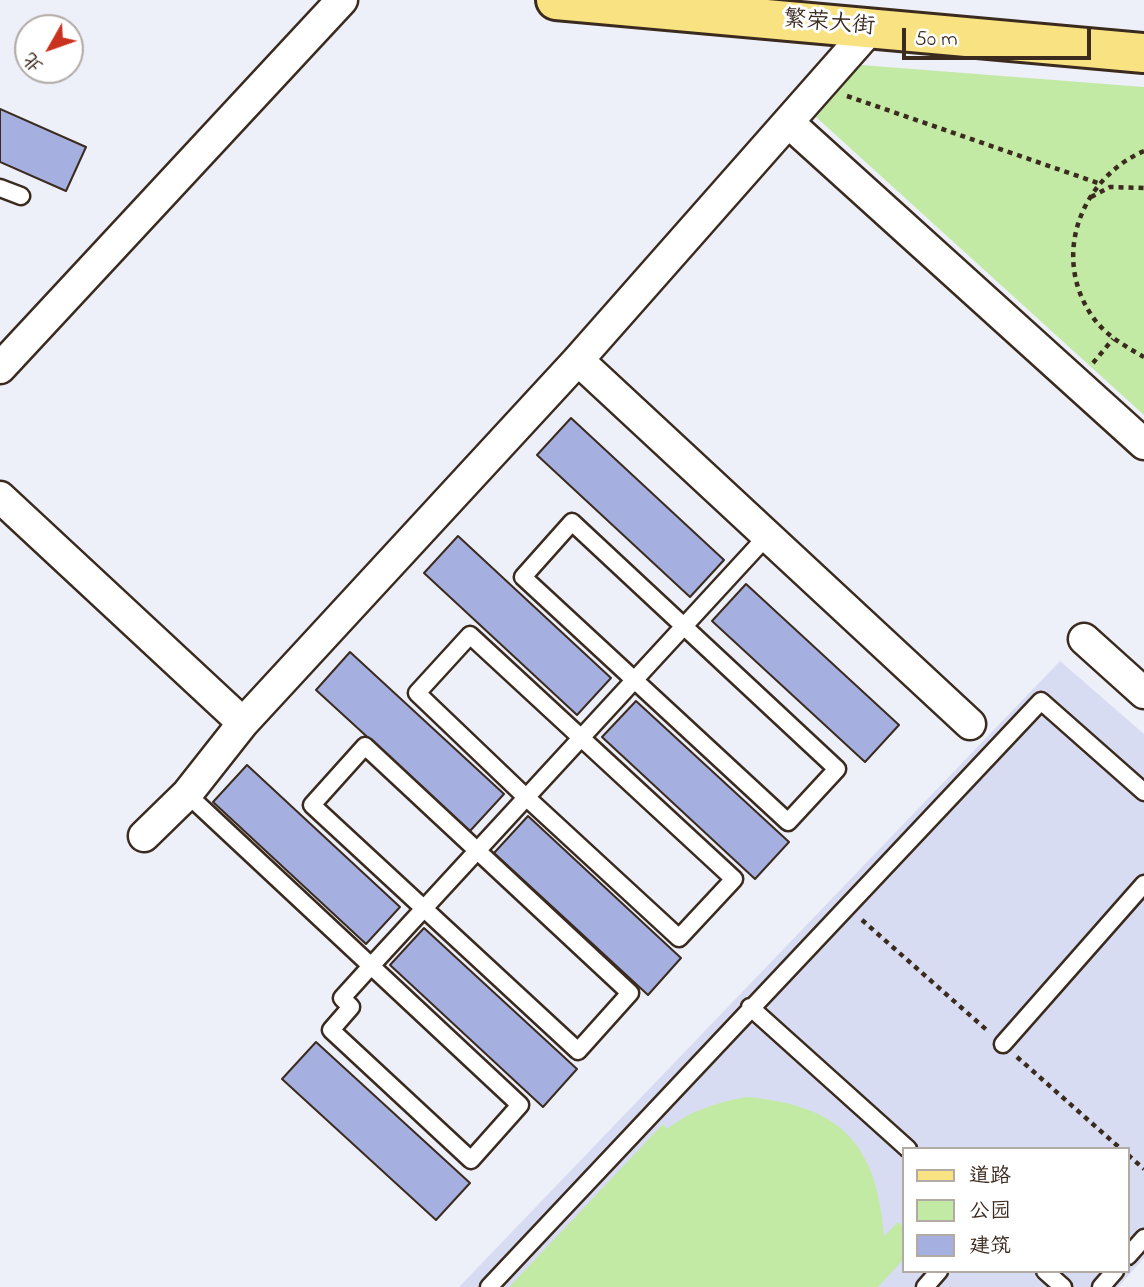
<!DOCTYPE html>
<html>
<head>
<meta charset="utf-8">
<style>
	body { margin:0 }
	#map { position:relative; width:1144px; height:1287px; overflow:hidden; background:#edeff9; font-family:"Indie Flower","LXGW WenKai TC",sans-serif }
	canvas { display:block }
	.legend { position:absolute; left:902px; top:1147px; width:228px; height:126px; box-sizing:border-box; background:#fff; border:2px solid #b1aaa5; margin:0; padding:9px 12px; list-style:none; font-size:21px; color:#3b2a1e }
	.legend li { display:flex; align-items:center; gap:14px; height:35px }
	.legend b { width:35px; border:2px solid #b1aaa5 }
	.north { position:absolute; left:14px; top:14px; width:70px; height:70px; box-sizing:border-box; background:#fff; border:2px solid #b1aaa5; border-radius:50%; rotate:230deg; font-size:19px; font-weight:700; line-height:28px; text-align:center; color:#3b2a1e }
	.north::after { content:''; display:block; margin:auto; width:24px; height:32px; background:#c8321e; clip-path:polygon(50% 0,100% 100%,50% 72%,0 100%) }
	.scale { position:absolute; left:902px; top:28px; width:189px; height:32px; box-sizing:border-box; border:4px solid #3b2a1e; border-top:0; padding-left:9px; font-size:21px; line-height:24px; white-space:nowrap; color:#3b2a1e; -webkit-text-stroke:5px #fff; paint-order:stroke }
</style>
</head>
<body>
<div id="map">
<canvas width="1144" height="1287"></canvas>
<ul class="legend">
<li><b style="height:9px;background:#f8e281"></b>道路</li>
<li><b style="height:19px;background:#c3eaa5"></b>公园</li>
<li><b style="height:19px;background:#a5b0e0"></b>建筑</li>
</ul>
<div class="north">北</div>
<div class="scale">50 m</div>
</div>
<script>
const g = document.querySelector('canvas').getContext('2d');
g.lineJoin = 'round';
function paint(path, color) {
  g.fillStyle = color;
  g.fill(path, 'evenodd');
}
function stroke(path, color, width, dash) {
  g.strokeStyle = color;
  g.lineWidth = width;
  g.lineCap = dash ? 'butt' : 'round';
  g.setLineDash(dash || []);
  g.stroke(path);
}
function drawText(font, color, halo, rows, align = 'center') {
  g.font = font + ' "Indie Flower","LXGW WenKai TC",sans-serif';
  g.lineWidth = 6;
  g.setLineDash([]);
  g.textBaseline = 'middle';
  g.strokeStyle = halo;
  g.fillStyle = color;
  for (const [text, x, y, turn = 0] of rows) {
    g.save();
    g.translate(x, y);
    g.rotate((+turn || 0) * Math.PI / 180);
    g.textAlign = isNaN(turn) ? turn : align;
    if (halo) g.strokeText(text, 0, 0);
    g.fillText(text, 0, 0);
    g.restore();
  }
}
paint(new Path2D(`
	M1060,661l84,73v524l-26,29h-659zM904,1149h224v122h-224z`), '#d7dcf2');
paint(new Path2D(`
	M861,65l283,22v328l-328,-298z
	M746,1097c93,8 131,45 138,139l14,-14 6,6v31l-26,28h-369l154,-163 4,5c25,-19 49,-26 79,-32z`), '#c3eaa5');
const building = new Path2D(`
	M0,109l86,38 -20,44 -66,-29z
	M571,418l153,142 -34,37 -153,-142z
	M458,536l153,142 -34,37 -153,-142z
	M746,584l153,141 -34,37 -153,-141z
	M350,652l154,142 -34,37 -154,-141z
	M636,701l153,141 -34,37 -153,-142z
	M247,765l153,142 -34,37 -153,-142z
	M528,816l153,142 -33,37 -154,-142z
	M424,928l153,141 -34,38 -153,-142z
	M316,1042l154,141 -34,37 -154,-141z`);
paint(building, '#a5b0e0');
stroke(building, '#3b2a1e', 2);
const service = new Path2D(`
	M0,188l21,8
	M572,522l265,247 -49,53 -265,-245z
	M365,746l265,247 -52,58 -266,-246z
	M187,794l333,311 -49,55 -140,-130 20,-23 -9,-9 29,-32 396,-430
	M526,797l153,141 55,-59 -264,-244 -53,58 114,109
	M750,1007l158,142
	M1003,1044l141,-160
	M1128,1256l16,-18
	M1045,1271l18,16
	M489,1287l552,-586 103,91
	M925,1287l14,-16
	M1101,1287l14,-16`);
const minor = new Path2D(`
	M788,122l356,322
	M578,360l392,364
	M0,368l342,-368
	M0,497l243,226 335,-363 293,-332
	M1084,639l60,54
	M144,836l43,-42 56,-71`);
const primary = new Path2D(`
	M556,0l588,53`);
stroke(service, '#3b2a1e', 21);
stroke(minor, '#3b2a1e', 35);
stroke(primary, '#3b2a1e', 44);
stroke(new Path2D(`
	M847,96l251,87
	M1144,151c-62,27 -92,102 -54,162 13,21 33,32 54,44
	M1091,197l19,-10 34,1
	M1093,363l20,-24
	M862,920l127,112
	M1017,1057l104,92
	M1128,1155l16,14`), '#3b2a1e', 4.5, [5, 5]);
stroke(service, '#fff', 16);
stroke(minor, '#fff', 30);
stroke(primary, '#f8e281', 38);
drawText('23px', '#3b2a1e', '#fff', [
	["繁荣大街",829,25,5]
]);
</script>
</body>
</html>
